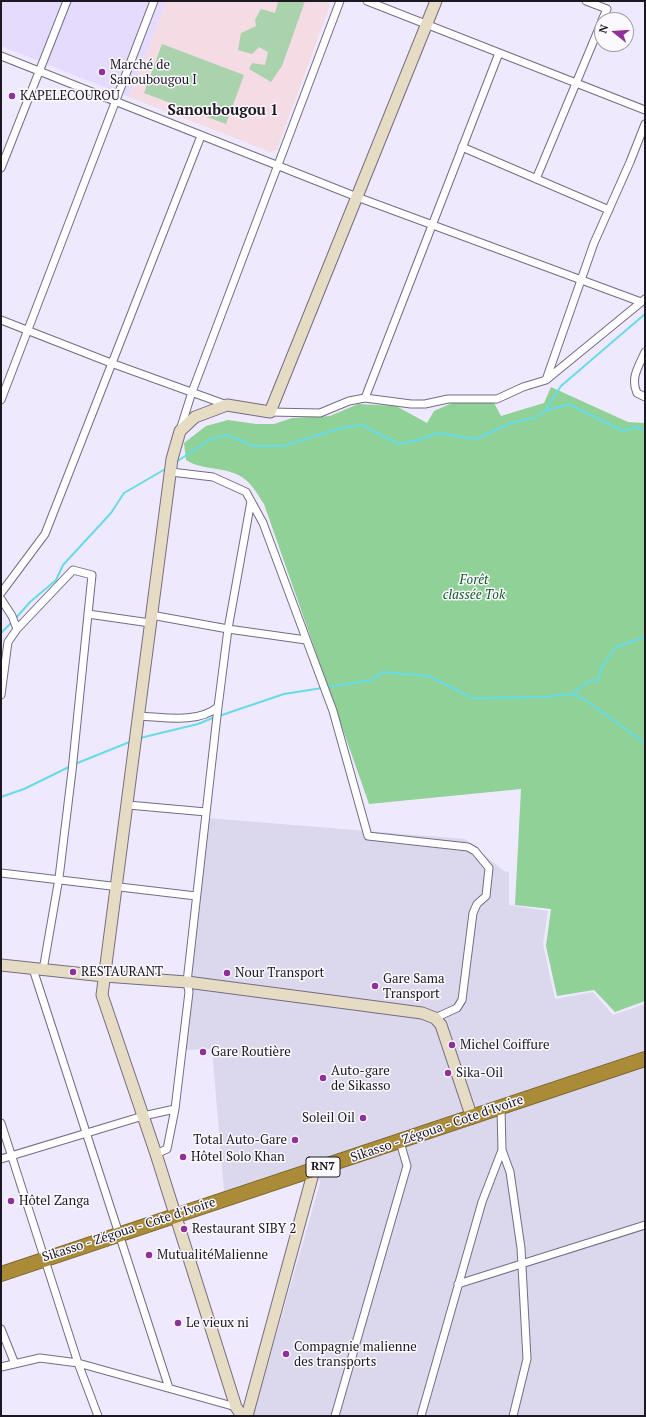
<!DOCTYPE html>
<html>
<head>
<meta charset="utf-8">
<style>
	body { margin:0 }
	#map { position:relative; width:646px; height:1417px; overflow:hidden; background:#efe9fe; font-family:"PT Serif",serif }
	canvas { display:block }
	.frame { position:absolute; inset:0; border:2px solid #1b1821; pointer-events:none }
	.north { position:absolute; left:594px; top:12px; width:40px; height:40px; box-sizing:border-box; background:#fbf9fe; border:1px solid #a19fa6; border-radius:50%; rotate:287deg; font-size:11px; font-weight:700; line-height:16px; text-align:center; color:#1b1821 }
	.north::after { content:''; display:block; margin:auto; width:14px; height:18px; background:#903099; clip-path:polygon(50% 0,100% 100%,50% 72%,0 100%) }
</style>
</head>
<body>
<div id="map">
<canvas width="646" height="1417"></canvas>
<div class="frame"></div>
<div class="north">N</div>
</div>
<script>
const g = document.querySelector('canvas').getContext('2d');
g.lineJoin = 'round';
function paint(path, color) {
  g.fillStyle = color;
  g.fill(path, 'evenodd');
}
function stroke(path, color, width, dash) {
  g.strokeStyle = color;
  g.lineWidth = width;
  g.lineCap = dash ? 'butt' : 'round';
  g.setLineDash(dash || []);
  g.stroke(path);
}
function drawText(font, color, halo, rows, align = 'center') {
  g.font = font + ' "PT Serif",serif';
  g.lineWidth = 3;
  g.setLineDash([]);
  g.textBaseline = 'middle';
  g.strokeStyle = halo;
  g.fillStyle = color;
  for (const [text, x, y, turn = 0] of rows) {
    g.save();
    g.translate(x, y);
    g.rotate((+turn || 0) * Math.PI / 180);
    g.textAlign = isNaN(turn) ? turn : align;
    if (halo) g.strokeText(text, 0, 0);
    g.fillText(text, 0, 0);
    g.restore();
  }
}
paint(new Path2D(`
	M1,1h166l-38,96 -128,-51z`), '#e5dbfc');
paint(new Path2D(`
	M208,818l257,21 39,32 5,1v33l39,6 -5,33 12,55 38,-7 20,23 32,-11v412h-392l67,-233 -6,-22 -90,30 -12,-142 -28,1z`), '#dbd8ed');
paint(new Path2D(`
	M167,1h160l3,4 -53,144 -6,3 -142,-55z`), '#f4dbe4');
paint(new Path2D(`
	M276,1h29l-23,65 -11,16 -22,-13 3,-6 13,2 3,-13 -9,-5 -7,7 -14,-4 3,-17 15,-7 -1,-6 6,-11 14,4 3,-11z
	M162,44l82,31 -18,49 -82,-31z`), '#a9d2ad');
paint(new Path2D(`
	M551,387l77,35 17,1v578l-30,11 -21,-22 -37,6 -11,-50 5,-37 -36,-4 6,-116 -152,15 -105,-300c-5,-7 -10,-17 -17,-23 -17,-16 -43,-9 -61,-21l-2,-17 22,-17 22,-6 28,4h18l18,-6 38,-2 28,-12 38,2 31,17 7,-12 18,-8 41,-2 8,15 43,-13z`), '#8fd197');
stroke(new Path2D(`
	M545,411l16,-25 84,-72
	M176,462l35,-23 16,-4 27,11h29l58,-18 21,-3 36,19 17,-3 23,-8 38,6 35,-16 23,-5 11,-7 24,-7 54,27 12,-4 10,3
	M15,619l15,-17 26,-22 7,-15 48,-52 13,-20 43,-25
	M1,633l11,-11
	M327,687l46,-7 9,-8 47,4 43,22 73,-1 27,-3 12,5 61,44
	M572,694l14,-11 13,-4 2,-11 15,-21 29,-10
	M219,716l65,-22 38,-6
	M140,738l58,-14 17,-7
	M75,764l57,-23
	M1,797l23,-8 47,-23`), '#67dbe8', 2);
const street = new Path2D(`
	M367,1l278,109
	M586,1l21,8 -5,11
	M1,56l356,141 284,105
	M462,147l147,63
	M1,168l66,-167
	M536,179l66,-158
	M1,320l110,43 116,42
	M645,352c-6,14 -15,26 -8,41l8,4
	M546,380l48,-137 36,-81 15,-38
	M365,398l134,-345
	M1,400l153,-399
	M270,412l50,1 29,-12 16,-3 46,6h14l23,-5h49l26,-12 23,-7 99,-81
	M180,430l12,-38 148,-391
	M171,472l42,5 33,15 17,31 70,188 35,125 100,11 7,4 14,17 -3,28 -9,8 -4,9 -11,87 -5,8 -22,10
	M1,593l44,-59 156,-398
	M1,599l11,17 5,13 -9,13 -7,53
	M88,614l62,9
	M151,615l77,14 78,11
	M17,629l56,-59 19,5 -20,196 -13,107 -16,92
	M139,716c25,1 58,8 79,-9l10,-78 23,-128
	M128,805l78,7
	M1,873l195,23
	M33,969l136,419
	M1,1123l77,240 20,53
	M502,1150l8,22 11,76 6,111 -14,57
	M156,1154l11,-5 8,-40 14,-117 -2,-10 31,-275
	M1,1159l142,-43 32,-7
	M458,1284l187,-59
	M1,1329l14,35
	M1,1367l39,-9 38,5 158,44
	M335,1416l72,-250 -7,-24
	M421,1416l61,-214 20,-52 -1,-42`);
const secondary = new Path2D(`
	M1,965l103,11 83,6 235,31 13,5 6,7 31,93
	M242,1416l-6,-9 -80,-253 -54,-159 70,-536 8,-28 15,-14 32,-12 43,7 166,-411
	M247,1416l67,-246`);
const highway = new Path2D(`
	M1,1274l644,-215`);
stroke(street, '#746c83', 9);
stroke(secondary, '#746c83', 13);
stroke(highway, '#786330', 16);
stroke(street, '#fff', 7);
stroke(secondary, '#e6dcc3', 11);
stroke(highway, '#aa8b38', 14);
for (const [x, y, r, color] of [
	[102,72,4,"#903099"],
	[12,96,4,"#903099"],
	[73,972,4,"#903099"],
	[227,973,4,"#903099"],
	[375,986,4,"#903099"],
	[452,1045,4,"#903099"],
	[203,1052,4,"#903099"],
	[448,1073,4,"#903099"],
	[323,1078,4,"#903099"],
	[363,1118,4,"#903099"],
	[295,1140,4,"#903099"],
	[183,1157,4,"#903099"],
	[11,1201,4,"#903099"],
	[184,1229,4,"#903099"],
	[149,1255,4,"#903099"],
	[178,1323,4,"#903099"],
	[286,1354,4,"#903099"]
]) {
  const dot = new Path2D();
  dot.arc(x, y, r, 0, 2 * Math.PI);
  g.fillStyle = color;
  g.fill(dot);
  stroke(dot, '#fbf9fe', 1.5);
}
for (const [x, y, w] of [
	[323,1167,34]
]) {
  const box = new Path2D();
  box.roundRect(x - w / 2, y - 10, w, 20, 3);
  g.fillStyle = '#fbf9fe';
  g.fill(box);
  stroke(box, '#1b1821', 1);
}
drawText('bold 12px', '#1b1821', null, [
	["RN7",323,1167]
]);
drawText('13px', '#1b1821', '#fbf9fe', [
	["Marché de",110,65],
	["Sanoubougou I",110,80],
	["KAPELECOUROU",20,96],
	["RESTAURANT",81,972],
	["Nour Transport",235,973],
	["Gare Sama",383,979],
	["Transport",383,994],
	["Michel Coiffure",460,1045],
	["Gare Routière",211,1052],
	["Auto-gare",331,1071],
	["de Sikasso",331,1086],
	["Sika-Oil",456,1073],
	["Soleil Oil",355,1118,"right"],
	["Total Auto-Gare",287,1140,"right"],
	["Hôtel Solo Khan",191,1157],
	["Hôtel Zanga",19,1201],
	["Restaurant SIBY 2",192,1229],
	["MutualitéMalienne",157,1255],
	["Le vieux ni",186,1323],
	["Compagnie malienne",294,1347],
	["des transports",294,1362]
], 'left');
drawText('italic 13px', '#115925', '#fbf9fe', [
	["Forêt",474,580],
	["classée Tok",474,595]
]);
drawText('13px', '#1b1821', '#fbf9fe', [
	["Sikasso - Zégoua - Cote d'Ivoire",437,1129,-19],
	["Sikasso - Zégoua - Cote d'Ivoire",129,1230,-18]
]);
drawText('bold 15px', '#1b1821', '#fbf9fe', [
	["Sanoubougou 1",223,111]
]);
</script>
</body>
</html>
